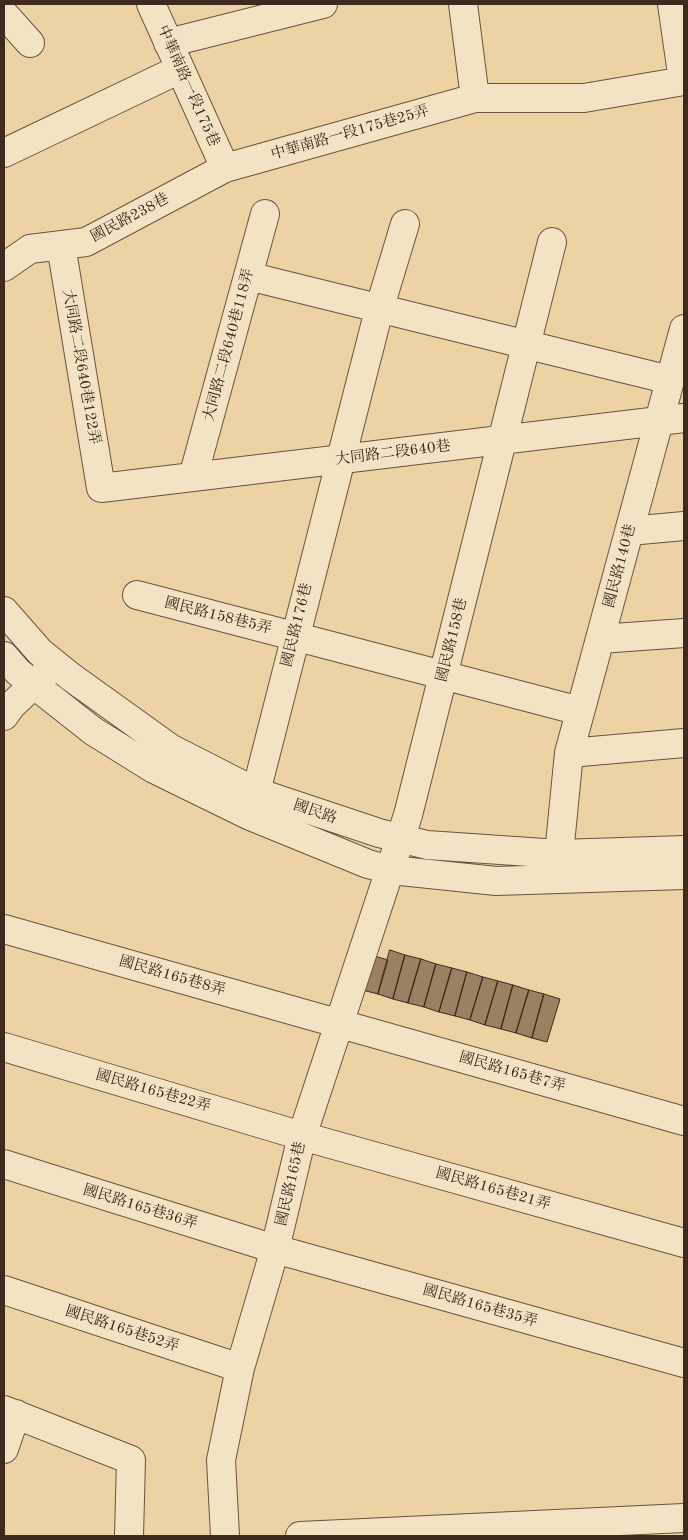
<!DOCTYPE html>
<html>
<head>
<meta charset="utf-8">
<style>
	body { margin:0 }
	#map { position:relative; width:688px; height:1540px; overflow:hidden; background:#edd2a5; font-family:"Old Standard TT",serif }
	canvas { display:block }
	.frame { position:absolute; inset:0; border:5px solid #40291e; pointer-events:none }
</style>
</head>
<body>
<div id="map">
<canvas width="688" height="1540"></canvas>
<div class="frame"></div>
</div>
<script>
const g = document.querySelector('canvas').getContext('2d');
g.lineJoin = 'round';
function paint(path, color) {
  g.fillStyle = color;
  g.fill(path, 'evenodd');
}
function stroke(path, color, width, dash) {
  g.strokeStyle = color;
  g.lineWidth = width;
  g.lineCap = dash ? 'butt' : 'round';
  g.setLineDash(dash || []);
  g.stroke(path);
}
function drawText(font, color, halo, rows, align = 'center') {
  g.font = font + ' "Old Standard TT","Noto Serif TC",serif';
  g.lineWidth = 4.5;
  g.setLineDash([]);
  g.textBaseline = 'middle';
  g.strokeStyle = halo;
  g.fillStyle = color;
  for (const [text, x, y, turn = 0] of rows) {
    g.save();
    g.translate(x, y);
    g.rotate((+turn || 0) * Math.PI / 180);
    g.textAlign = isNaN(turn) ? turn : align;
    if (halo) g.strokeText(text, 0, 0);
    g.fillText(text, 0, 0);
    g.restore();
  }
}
const building = new Path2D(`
	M390,950l15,5 -12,44 -15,-5z
	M368,954l20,6 -10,34 -20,-5z
	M405,955l16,4 -13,44 -15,-4z
	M421,959l15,5 -12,43 -16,-4z
	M436,964l16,4 -13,44 -15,-5z
	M452,968l15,4 -12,44 -16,-4z
	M467,972l16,5 -13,43 -15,-4z
	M483,977l15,4 -13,44 -15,-5z
	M498,981l15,4 -12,44 -16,-4z
	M513,985l16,5 -13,43 -15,-4z
	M529,990l15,4 -12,44 -16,-5z
	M544,994l16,5 -13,43 -15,-4z`);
paint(building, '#9a8164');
stroke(building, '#40291e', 1);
const minor = new Path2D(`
	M151,4l74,164
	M463,4l12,94
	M672,4l11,77
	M4,14l26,29
	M168,43l155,-39
	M4,153l176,-84
	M61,245l40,243 583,-70
	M4,267l26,-18 56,-7 139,-74 250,-70h109l100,-17
	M248,276l422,104
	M193,477l72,-263
	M629,531l55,-5
	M137,595l443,116
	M4,611l36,41 31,25 99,71 86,44 123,41 48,12 132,9 125,-4
	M600,639l84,-6
	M4,656l14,16 75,59 61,38 94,46 120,49 23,6 105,11 188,-6
	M4,716l8,-11 34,-32
	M569,753l115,-10
	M256,792l123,-482 26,-86
	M559,854l10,-101 115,-424
	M4,929l680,192
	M4,1047l298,89 382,107
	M4,1164l271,85 409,114
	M4,1290l236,78
	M4,1410l127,50 -2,76
	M4,1449l12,-35
	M225,1536l-4,-76 19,-92 35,-119 27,-113 106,-321 144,-573
	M300,1536l384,-18`);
stroke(minor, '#6b5340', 30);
stroke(minor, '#f3e2c4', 28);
drawText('15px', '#40291e', '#f3e2c4', [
	["中華南路一段175巷",188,86,66],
	["中華南路一段175巷25弄",350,133,-16],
	["國民路238巷",130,218,-28],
	["大同路二段640巷118弄",229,345,-75],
	["大同路二段640巷122弄",81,367,80],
	["大同路二段640巷",393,453,-7],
	["國民路140巷",620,566,-75],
	["國民路158巷5弄",218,616,14],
	["國民路176巷",297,625,-76],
	["國民路158巷",452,640,-76],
	["國民路",315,812,19],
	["國民路165巷8弄",172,976,16],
	["國民路165巷7弄",512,1072,16],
	["國民路165巷22弄",153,1091,16],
	["國民路165巷",291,1184,-77],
	["國民路165巷21弄",493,1189,16],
	["國民路165巷36弄",140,1207,17],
	["國民路165巷35弄",480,1306,16],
	["國民路165巷52弄",122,1329,18]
]);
</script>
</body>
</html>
